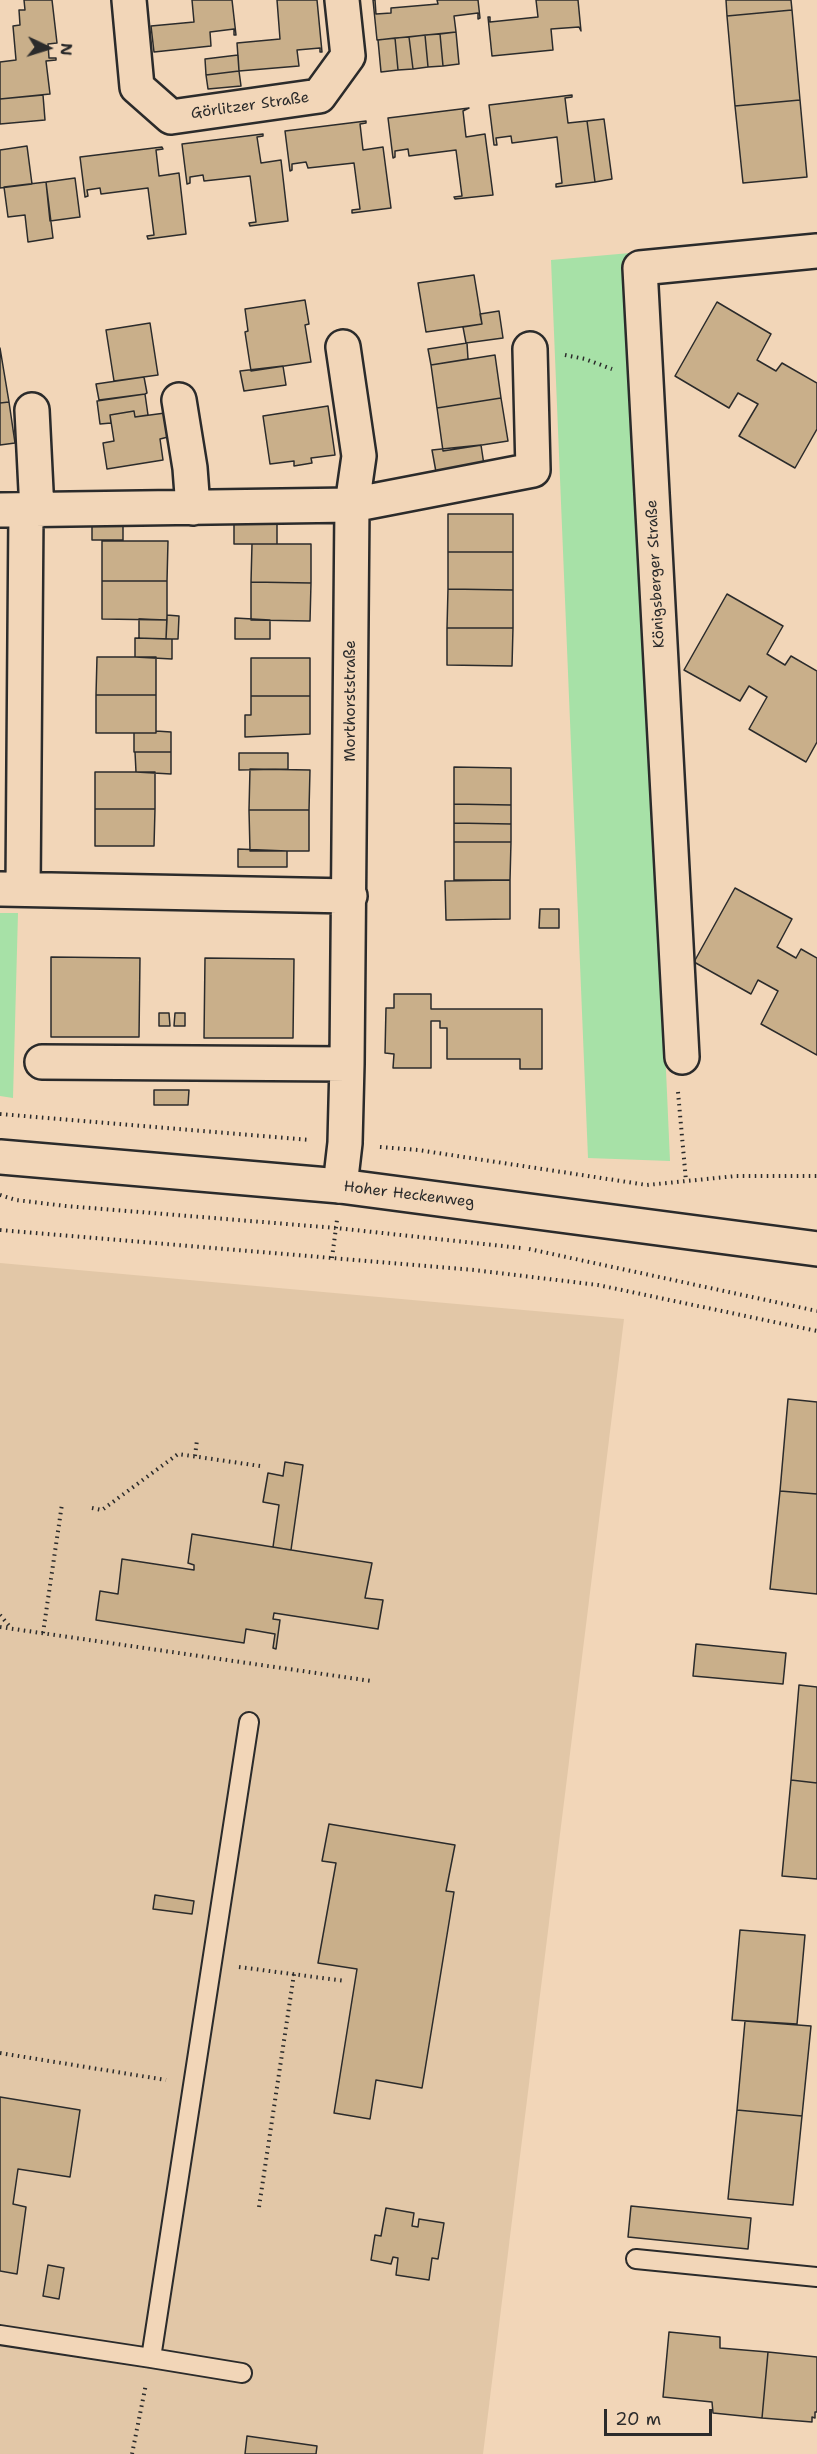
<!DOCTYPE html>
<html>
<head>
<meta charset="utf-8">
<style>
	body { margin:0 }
	#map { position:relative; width:817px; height:2454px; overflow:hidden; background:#f2d6b8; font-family:"Shantell Sans",sans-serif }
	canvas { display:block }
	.north { position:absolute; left:18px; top:18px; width:60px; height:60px; -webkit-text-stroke:4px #f2d6b8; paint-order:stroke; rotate:94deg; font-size:16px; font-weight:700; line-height:24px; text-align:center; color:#2b2b2b }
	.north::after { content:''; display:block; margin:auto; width:21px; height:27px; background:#2b2b2b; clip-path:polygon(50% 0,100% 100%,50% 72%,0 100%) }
	.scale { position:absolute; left:604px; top:2409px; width:108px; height:27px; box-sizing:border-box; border:3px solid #2b2b2b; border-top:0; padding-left:8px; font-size:18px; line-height:21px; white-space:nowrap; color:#2b2b2b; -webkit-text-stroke:4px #f2d6b8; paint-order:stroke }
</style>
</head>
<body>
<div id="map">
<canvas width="817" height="2454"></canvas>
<div class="north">N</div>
<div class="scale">20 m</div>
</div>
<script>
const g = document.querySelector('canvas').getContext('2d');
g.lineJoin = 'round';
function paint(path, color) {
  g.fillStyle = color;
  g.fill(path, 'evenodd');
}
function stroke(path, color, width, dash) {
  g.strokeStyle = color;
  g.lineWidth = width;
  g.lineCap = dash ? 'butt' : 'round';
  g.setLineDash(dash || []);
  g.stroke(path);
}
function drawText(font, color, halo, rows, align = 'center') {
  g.font = font + ' "Shantell Sans",sans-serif';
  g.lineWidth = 4.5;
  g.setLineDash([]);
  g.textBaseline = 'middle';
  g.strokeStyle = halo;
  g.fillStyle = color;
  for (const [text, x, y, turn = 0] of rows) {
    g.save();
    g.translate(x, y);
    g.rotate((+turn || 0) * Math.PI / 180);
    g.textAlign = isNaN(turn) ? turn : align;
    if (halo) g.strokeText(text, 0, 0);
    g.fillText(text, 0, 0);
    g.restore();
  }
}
paint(new Path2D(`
	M0,1263l624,56 -141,1135h-483z`), '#e2c7a7');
paint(new Path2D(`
	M630,253l40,908 -82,-3 -37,-898z
	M0,913h18l-5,185 -13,-2z`), '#a7e1a7');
const building = new Path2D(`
	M24,0h28l5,43 -9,1 1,14h7v2l-10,1 4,33 -50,5v-37l16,-2 -3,-34 7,-1 -1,-15h6z
	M192,0h40l4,35h-2v-6l-24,3 1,14 -57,6 -3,-26 43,-4z
	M277,0h40l5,52h-2v-4l-23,2 2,16 -60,5 -2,-28 43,-4z
	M373,0h2l1,14 15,-1v-5l47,-4 -1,-4h41l2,18 -2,1v-6l-24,3 2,16 -79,8z
	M536,0h42l3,31 -2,-4 -28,2 2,21 -61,6 -4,-39h2v5l48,-5z
	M726,0h65l1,10 -65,6z
	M792,10l8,90 -65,6 -8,-90z
	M456,32l3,32 -16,2 -3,-32z
	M440,34l3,32 -15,1 -3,-32z
	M425,35l3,32 -15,2 -4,-32z
	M409,37l4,32 -15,1 -3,-32z
	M395,38l3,32 -17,2 -3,-32z
	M238,55l1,16 -33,4 -1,-16z
	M239,71l2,15 -33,3 -2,-14z
	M43,95l2,25 -45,4v-25z
	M572,95v2l-7,1 3,25 19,-2 8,61 -39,5v-3l6,-1 -5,-46 -45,6 -1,-7 -15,2 1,7h-3l-5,-40z
	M800,100l7,77 -64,6 -8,-77z
	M469,108l-6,3 3,26 19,-3 8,61 -38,4 -1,-2 8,-1 -6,-46 -47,6 -1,-7 -13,2v6l-2,1 -5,-40z
	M604,119l8,60 -17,3 -8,-61z
	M366,121v2l-6,1 3,26 20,-3 8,61 -39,5v-3l8,-1 -6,-46 -46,5 -2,-6 -14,2v6l-2,1 -5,-40z
	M263,134v2l-6,1 4,26 20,-3 7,61 -38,5 -1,-3 7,-1 -6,-46 -46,5 -1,-6 -13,2v6l-3,1 -5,-40z
	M27,146l5,38 -32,4v-38z
	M162,147l1,2 -7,1 3,26 20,-3 7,61 -38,5 -1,-3 7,-1 -6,-47 -47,6 -1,-6 -13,2 1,6 -3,1 -5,-40z
	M75,178l5,39 -30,4 -4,-39z
	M46,182l7,56 -25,4 -3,-27 -17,2 -4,-30z
	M474,275l8,49 -56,8 -8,-49z
	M305,300l4,24 -4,1 6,37 -60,9 -6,-39 3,-1 -3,-22z
	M717,302l54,32 -14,26 19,11 6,-8 35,20v46l-22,39 -56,-32 19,-32 -20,-11 -9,15 -54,-32z
	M499,311l4,27 -37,5 -3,-16 19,-3 -2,-10z
	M150,323l8,52 -44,6 -8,-51z
	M467,343l1,16 -37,6 -3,-16z
	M0,348l9,54 -9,1z
	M495,355l6,43 -64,10 -6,-43z
	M283,366l3,19 -42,6 -4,-20z
	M144,377l3,16 -2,1 -46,6 -3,-16z
	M145,394l3,21 -13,2 -1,-6 -24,4 1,8 -11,1 -3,-23z
	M501,398l7,43 -65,10 -6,-43z
	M9,402l6,41 -15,2v-42z
	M328,406l7,49 -24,3 1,5 -18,3v-5l-24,3 -7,-48z
	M134,411l1,6 30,-4 3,24 -8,2 3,21 -56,9 -4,-26 11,-2 -4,-26z
	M481,445l3,20 -48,7 -4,-22z
	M448,514h65v38h-65z
	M92,522h31v18h-31z
	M234,522h43v22h-43z
	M102,541h66l-1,40h-65z
	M252,544h59v39l-60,-1z
	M448,552h65v38l-65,-1z
	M102,581h65v39l-65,-1z
	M251,582l60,1 -1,38 -59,-1z
	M448,589l65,1v38h-66z
	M727,594l56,32 -16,28 18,11 6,-9 26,15v71l-11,20 -57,-33 18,-32 -18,-11 -9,15 -56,-31z
	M167,615l12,1 -1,23h-12z
	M235,618l35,2v19h-35z
	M139,619l28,1 -1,19 -27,-1z
	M447,628h66l-1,38 -65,-1z
	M135,638l37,1v20l-37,-2z
	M97,657h59v38h-60z
	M251,658h59v38h-59z
	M96,695h60v38h-60z
	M251,696h59v38l-65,3v-22h6z
	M156,731l15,1v20h-37v-19h22z
	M135,752h36v22l-35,-2z
	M239,753h49v16l-49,1z
	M454,767l57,1v37l-57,-1z
	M250,769l60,1 -1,40h-60z
	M95,772h60v37h-60z
	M454,804l57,1v19l-57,-1z
	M95,809h60l-1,37h-59z
	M249,810h60v41h-59z
	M454,823l57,1v18h-57z
	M454,842h57l-1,38h-56z
	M238,849l49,2v16h-49z
	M510,880v39l-64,1 -1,-39z
	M735,888l57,31 -15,28 19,11 5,-9 16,9v97l-56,-31 17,-33 -20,-11 -7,14 -57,-32z
	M540,909h19v19h-20z
	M51,957l89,1 -1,79h-88z
	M205,958l89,1 -1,79h-89z
	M394,994h37v15h111v60h-22v-10h-73v-31h-7v-7h-9v47h-38l1,-14 -9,-1 1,-45h8z
	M159,1013h10l1,13h-11z
	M175,1013h10v13h-11z
	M154,1090h35l-1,15h-34z
	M788,1399l29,3v92l-37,-3z
	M285,1462l18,3 -12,85 -18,-3 6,-42 -16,-3 5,-29 15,3z
	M780,1491l37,3v100l-47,-5z
	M192,1534l180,29 -7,35 18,2 -5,29 -104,-16 -1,6 7,1 -4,29 -3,-1 2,-14 -29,-5 -2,14 -148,-23 4,-29 18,3 4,-35 72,11v-5l-6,-2z
	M696,1644l90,9 -3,31 -90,-8z
	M799,1685l18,2v96l-26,-3z
	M791,1780l26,3v96l-35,-3z
	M329,1824l126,21 -9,46 8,1 -32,196 -46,-8 -6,39 -36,-6 23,-144 -39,-6 18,-100 -14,-2z
	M155,1895l39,6 -2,13 -39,-5z
	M740,1930l65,5 -8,89 -65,-4z
	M745,2021l66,5 -9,90 -65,-6z
	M0,2097l80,13 -10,67 -52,-8 -5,35 13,3 -9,67 -17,-3z
	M737,2110l65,6 -9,89 -65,-6z
	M631,2206l120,12 -3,31 -120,-12z
	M386,2208l28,5 -2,13 6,1 1,-8 25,4 -6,36 -6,-1 -3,22 -33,-5 2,-17 -5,-1 -2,7 -20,-4 4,-25 6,1z
	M48,2265l16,3 -5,31 -16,-3z
	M669,2332l51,5v11l48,4 -6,66 -49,-5 -1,-11 -49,-5z
	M768,2352l49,5v55h-2v6l-3,-1v5l-50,-4z
	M247,2436l70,10 -1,8h-71z`);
paint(building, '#c9af8a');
stroke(building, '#2b2b2b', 1.5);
const lane = new Path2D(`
	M636,2259l181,18
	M0,2335l151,23 98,-636
	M151,2358l91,15`);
const street = new Path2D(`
	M129,0l8,87 34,30 148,-21 29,-40 -6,-56
	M343,347l16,109 -7,49 181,-35 -3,-121
	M179,400l11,68 3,40
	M32,410l5,101
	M0,510l352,-5 -5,559 -2,79 -5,43
	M1,889l349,7
	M23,889l3,-378
	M682,1057l-42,-789 177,-17
	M42,1062l305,2`);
const secondary = new Path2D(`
	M0,1157l340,29 477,63`);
stroke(lane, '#2b2b2b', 22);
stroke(street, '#2b2b2b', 38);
stroke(secondary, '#2b2b2b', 38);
stroke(new Path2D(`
	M565,355l20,4 27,10
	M678,1092l8,89
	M0,1114l310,26
	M380,1147l38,3 229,35 89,-9h81
	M0,1195l16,5 50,6 270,22 185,20
	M0,1230l474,40 124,15 219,46
	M529,1249l288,62
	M332,1258l5,-38
	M195,1456l2,-16
	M92,1508l10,2 76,-56 82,12
	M0,1615l11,13
	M0,1627l371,54
	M43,1633l19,-129
	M239,1967l106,14
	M0,2053l166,27
	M259,2207l35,-233
	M132,2454l14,-70`), '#2b2b2b', 4, [1.5, 4.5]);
stroke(lane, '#f2d6b8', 18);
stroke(street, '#f2d6b8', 33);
stroke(secondary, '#f2d6b8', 33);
drawText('15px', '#2b2b2b', '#f2d6b8', [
	["Görlitzer Straße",250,106,-8],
	["Königsberger Straße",656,574,-93],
	["Morthorststraße",351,701,-90],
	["Hoher Heckenweg",409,1195,7]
]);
</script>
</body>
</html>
